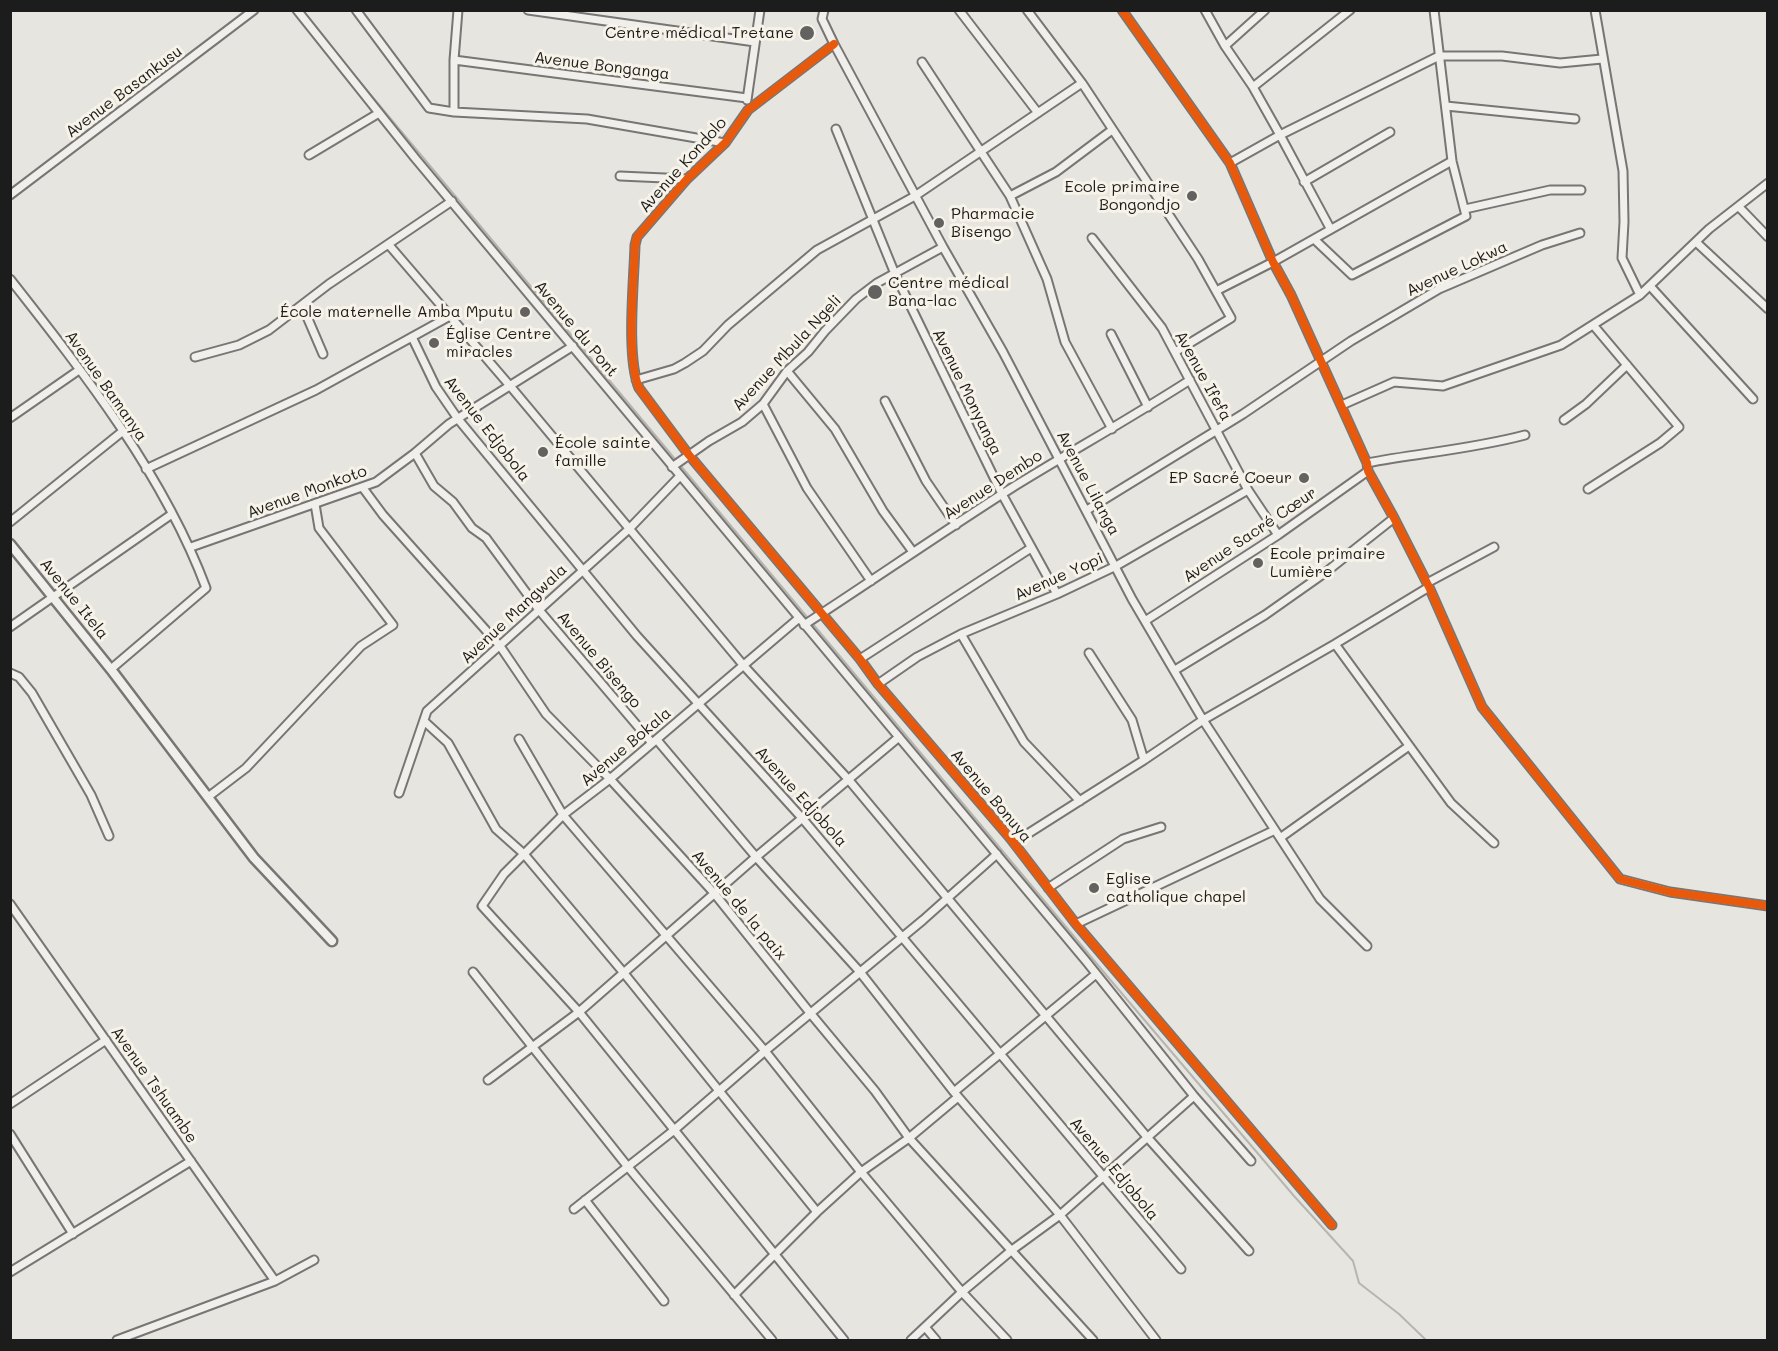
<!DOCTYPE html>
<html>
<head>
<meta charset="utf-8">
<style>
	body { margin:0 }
	#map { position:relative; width:1778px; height:1351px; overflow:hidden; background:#e6e5e0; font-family:Mali,sans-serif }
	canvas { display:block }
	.frame { position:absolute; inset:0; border:12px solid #1c1c1c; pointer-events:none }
</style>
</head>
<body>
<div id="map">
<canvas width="1778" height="1351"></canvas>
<div class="frame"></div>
</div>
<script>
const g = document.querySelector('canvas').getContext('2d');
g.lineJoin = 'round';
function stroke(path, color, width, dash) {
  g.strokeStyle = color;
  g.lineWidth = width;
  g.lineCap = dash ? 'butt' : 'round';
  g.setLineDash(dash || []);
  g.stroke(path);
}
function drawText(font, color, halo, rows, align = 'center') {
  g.font = font + ' Mali,sans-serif';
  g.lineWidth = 6;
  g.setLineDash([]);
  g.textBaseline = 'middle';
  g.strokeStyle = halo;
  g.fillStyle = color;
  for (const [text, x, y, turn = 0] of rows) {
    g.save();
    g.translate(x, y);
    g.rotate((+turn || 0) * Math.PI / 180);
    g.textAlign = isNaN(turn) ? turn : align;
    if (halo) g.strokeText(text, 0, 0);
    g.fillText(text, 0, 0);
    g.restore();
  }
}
stroke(new Path2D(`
	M319,33l788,943 187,220 59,65 6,22 40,31 27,26`), '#b7b5af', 2);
const minor = new Path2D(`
	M297,10l118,148 671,803 108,135 57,65
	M356,10l73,98 25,4 133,7 138,24
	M528,10l227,32
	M824,10l-2,9 12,25 109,203 60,105 129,247 71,121 117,179 47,47
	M959,10l79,103
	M1027,10l55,73 116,176 33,59 -56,34
	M1122,10l108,153 43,99 18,33 76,168 1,8 26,47 35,69 53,120 138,172 50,13 98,14
	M1205,10l20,36 28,41 27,48 50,93
	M1595,10l28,161 1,51 -2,36 18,37
	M834,44l-86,66 -23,33 -38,36 -50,58 -2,8c-1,36 -9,112 4,143l50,67 171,204 18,25 132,154 66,86 256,301
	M1225,46l40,-36
	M454,60l293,38
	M922,62l88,134 37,83 18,63 47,87
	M1253,87l97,-77
	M747,100l13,-90
	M1446,106l129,13
	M454,112v-52l4,-50
	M836,129l59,145 107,220 55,100
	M309,155l70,-42
	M1230,163l50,-28 159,-79h63l58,7 42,-4
	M620,176l67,3
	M1304,182l86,-50
	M10,195l244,-185
	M1010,196l46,-24 56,-42
	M1739,207l29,30
	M1465,209l85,-19h31
	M1092,238l70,90 86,162 30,45
	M1314,239l38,36 114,-59 -14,-55 -18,-151
	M1696,242l72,67
	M389,245l122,142 233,279 104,113 299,358 102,114
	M10,279c74,94 154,196 196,309l-95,81
	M1650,286l103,113
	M1216,291l57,-29 179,-101
	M302,305l21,49
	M1111,334l37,73
	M412,337l24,50 22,32 179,217 165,182 379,451
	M195,357l44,-12 30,-15 60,-46 123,-83
	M787,371l48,58 48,82 30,41
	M636,380l38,-11 11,-6 18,-12 25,-26 89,-75 98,-54 167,-113
	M885,401l41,80 30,44
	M763,404l44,84 64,93
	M1342,405l52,-23 49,4 118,-41 79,-50 69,-66 59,-46
	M10,418l69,-48
	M1564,420l22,-16 41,-39
	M415,453l19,33 19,16 19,26 14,10 53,72 113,133
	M1367,463c52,-10 106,-14 158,-28
	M672,467l37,-26 33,-19 21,-18 24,-33 21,-19 17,-21 31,-32 21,-16 66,-36
	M146,469l170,-79 134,-74
	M363,488l20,27 117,131 46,68 64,65 104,114 97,121 64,77 34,47 184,202
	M1588,489l72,-46 19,-16 -85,-101
	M1087,510l156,-96 108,-73 88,-52 103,-44 38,-12
	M10,522l113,-91
	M191,547l185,-65 39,-29 34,-29 124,-78
	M1427,583l67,-36
	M799,618l-189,161 -47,36 -59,59 -22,32 97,106 265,328
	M1145,621l133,-86 90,-64
	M804,625c69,-45 137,-92 206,-136 60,-37 121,-71 180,-109
	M10,627l162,-113
	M961,634l63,108 56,59
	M1335,644l116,159 43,40
	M1089,653l43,67 12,40
	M860,659l171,-111
	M1175,670l90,-55 61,-43 68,-54
	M10,673l9,4 13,16 59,102 18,41
	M878,684l39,-27 44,-23 96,-40 59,-28 132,-76
	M424,721l24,22 48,86 28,25 99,118 194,240
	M519,739l44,76 202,236 96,121 101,120 45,48
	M657,740l99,117 104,115 94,120 106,123 96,125
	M399,793l28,-82 202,-182 51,-53
	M208,797l38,-29 115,-122 32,-21 -74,-97 -4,-24
	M1010,838l19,-5 115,-73 59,-40 132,-76 94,-57
	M1280,838l129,-92
	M1048,888l75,-49 38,-12
	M10,904l265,377
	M1076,924l199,-94
	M473,972l155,195 144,173
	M488,1080l91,-68 177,-155 143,-120
	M954,1092l142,-118
	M10,1104l96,-64
	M10,1134l63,100
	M585,1200l79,101
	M574,1209l99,-78 92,-80 158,-131 74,-66
	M10,1272l181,-111
	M734,1295l83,-83 44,-40 48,-34 49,-41
	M925,1327l11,13
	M117,1340l158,-59 39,-21
	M911,1340l51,-48 50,-42 48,-35 134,-119`);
const tertiary = new Path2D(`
	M10,544l103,128 141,186 78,83`);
stroke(minor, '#777674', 11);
stroke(tertiary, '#777674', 13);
stroke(minor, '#f0efeb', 7);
stroke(tertiary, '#f0efeb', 8);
stroke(new Path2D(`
	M1122,10l108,153 43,99 18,33 76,168 1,8 26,47 35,69 53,120 138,172 50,13 98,14
	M834,44l-86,66 -23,33 -38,36 -50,58 -2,8c-1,36 -9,112 4,143l50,67 171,204 18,25 132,154 66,86 256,301`), '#e8590c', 8);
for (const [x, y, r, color] of [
	[807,33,8,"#636261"],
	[1192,196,6,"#636261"],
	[939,223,6,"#636261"],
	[875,292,8,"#636261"],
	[525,312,6,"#636261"],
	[434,343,6,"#636261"],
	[543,452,6,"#636261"],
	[1304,478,6,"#636261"],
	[1258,563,6,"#636261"],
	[1094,888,6,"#636261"]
]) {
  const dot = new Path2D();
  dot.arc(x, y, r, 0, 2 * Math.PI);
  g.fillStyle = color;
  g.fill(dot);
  stroke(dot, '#f7f3e8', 2);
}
drawText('16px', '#1c1c1c', '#f7f3e8', [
	["Centre médical Tretane",794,33,"right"],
	["Ecole primaire",1180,187,"right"],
	["Bongondjo",1180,205,"right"],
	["Pharmacie",951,214],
	["Bisengo",951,232],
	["Centre médical",888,283],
	["Bana-lac",888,301],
	["École maternelle Amba Mputu",513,312,"right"],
	["Église Centre",446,334],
	["miracles",446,352],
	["École sainte",555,443],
	["famille",555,461],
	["EP Sacré Coeur",1292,478,"right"],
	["Ecole primaire",1270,554],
	["Lumière",1270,572],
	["Eglise",1106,879],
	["catholique chapel",1106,897]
], 'left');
drawText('16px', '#1c1c1c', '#f7f3e8', [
	["Avenue Bonganga",602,66,7],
	["Avenue Basankusu",124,92,-37],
	["Avenue Kondolo",683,165,-48],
	["Avenue Lokwa",1457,269,-25],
	["Avenue du Pont",576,329,50],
	["Avenue Mbula Ngeli",787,353,-47],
	["Avenue Ifefa",1203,376,61],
	["Avenue Bamanya",106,386,55],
	["Avenue Monyanga",967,392,64],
	["Avenue Edjobola",487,429,52],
	["Avenue Lilanga",1088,483,62],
	["Avenue Dembo",993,485,-33],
	["Avenue Monkoto",307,492,-20],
	["Avenue Sacré Cœur",1250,535,-34],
	["Avenue Yopi",1059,577,-24],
	["Avenue Itela",74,599,51],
	["Avenue Mangwala",514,614,-43],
	["Avenue Bisengo",599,660,50],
	["Avenue Bokala",626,747,-40],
	["Avenue Bonuya",991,796,50],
	["Avenue Edjobola",801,797,48],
	["Avenue de la paix",739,905,50],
	["Avenue Tshuambe",154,1085,55],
	["Avenue Edjobola",1114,1169,50]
]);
</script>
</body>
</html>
